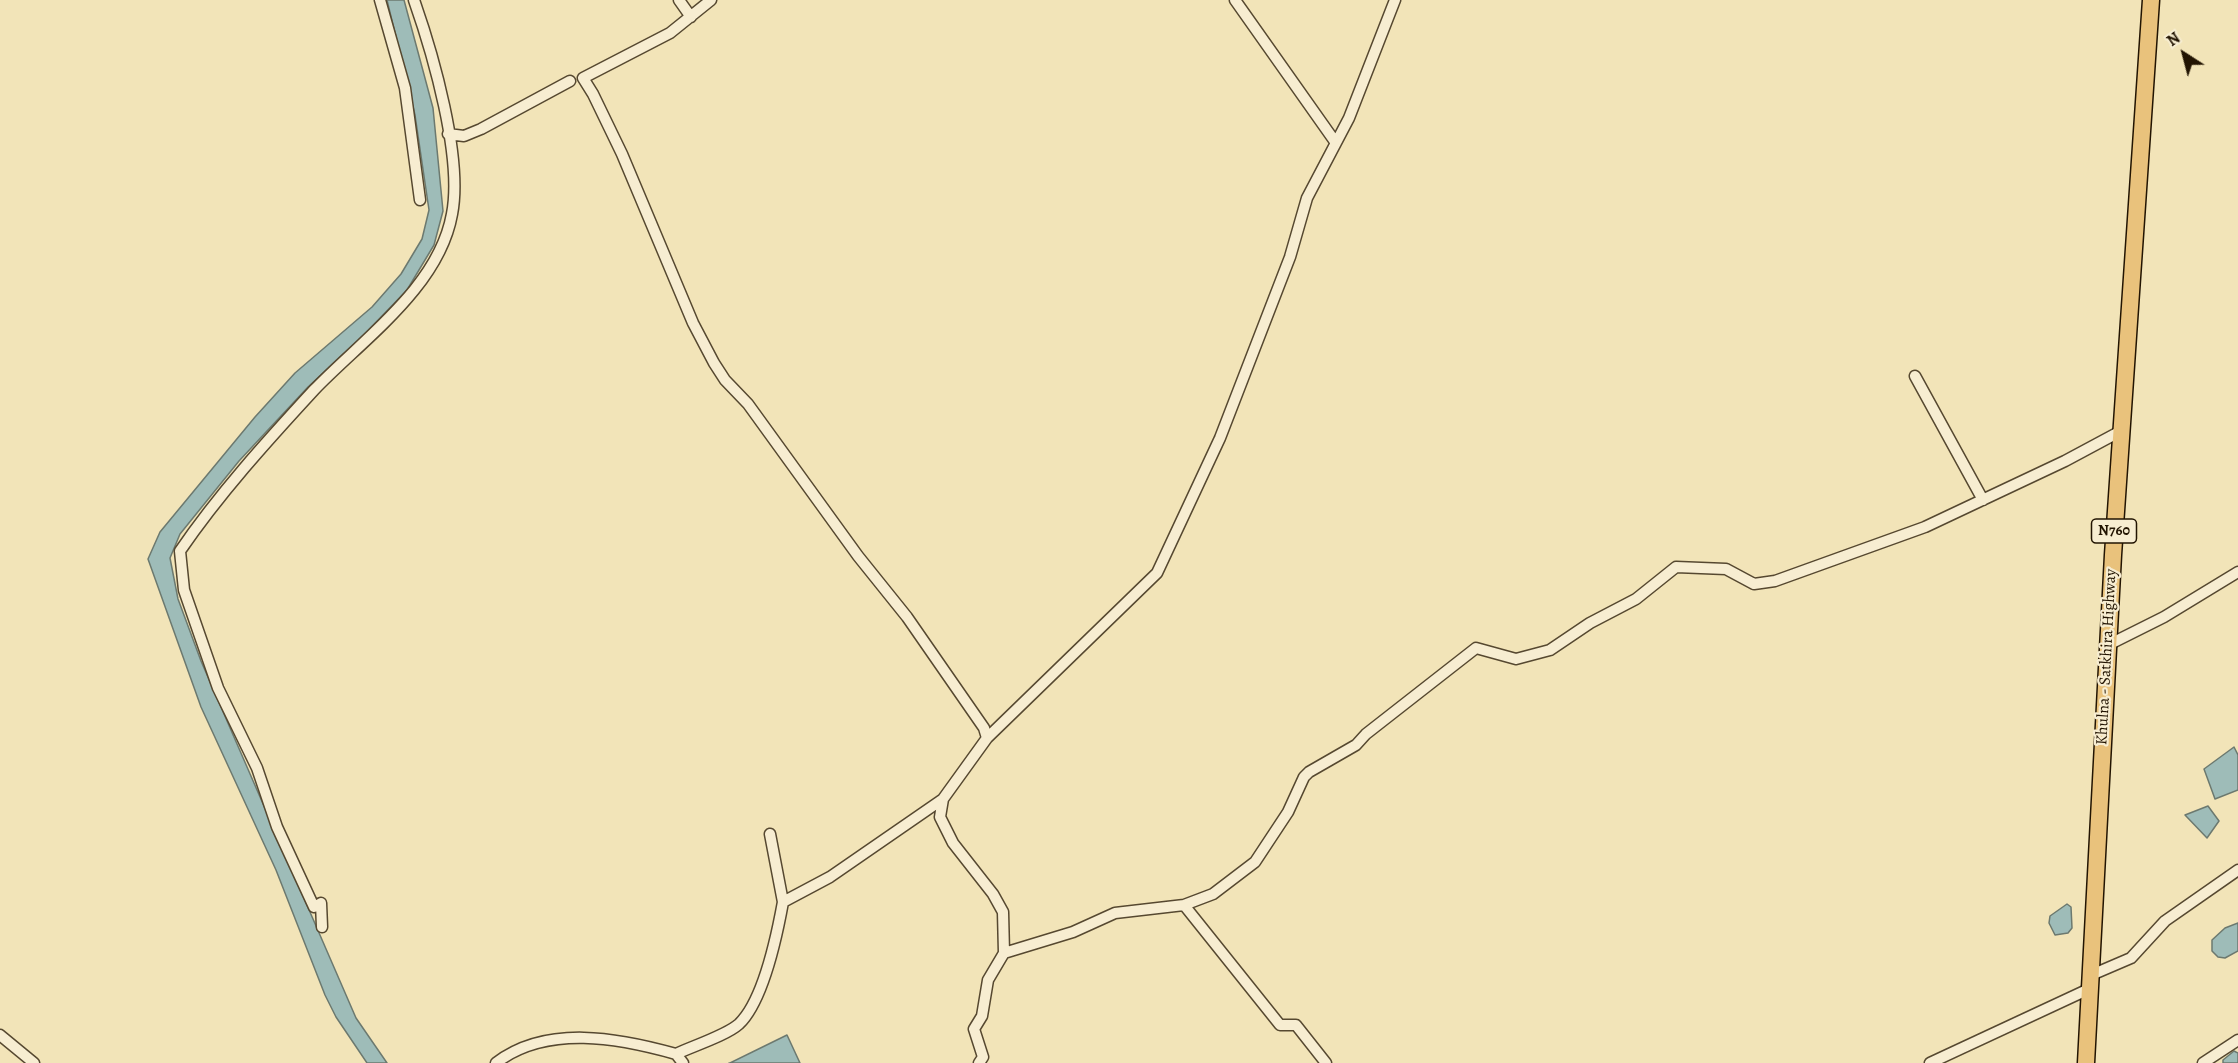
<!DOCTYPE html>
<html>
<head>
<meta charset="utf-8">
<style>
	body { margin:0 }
	#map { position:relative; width:2238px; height:1063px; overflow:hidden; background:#f2e4b8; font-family:Alegreya,serif }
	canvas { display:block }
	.north { position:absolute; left:2154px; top:24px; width:60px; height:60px; -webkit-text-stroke:4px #f7edd1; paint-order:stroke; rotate:324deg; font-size:16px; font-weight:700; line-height:24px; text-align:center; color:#221402 }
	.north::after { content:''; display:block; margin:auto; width:21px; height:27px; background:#221402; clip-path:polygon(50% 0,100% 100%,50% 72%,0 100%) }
</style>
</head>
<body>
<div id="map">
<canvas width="2238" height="1063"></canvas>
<div class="north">N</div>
</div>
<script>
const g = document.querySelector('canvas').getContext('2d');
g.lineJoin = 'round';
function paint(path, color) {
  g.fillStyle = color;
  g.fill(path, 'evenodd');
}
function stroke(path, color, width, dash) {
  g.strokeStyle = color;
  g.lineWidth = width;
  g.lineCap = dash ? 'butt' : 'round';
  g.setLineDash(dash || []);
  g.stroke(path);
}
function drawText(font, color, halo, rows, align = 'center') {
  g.font = font + ' Alegreya,serif';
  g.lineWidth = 4.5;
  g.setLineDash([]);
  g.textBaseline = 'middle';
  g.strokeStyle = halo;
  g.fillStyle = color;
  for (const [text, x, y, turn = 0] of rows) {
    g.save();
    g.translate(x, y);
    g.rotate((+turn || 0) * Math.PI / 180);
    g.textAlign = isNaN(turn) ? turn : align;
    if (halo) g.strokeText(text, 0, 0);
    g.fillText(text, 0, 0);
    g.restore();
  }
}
const water = new Path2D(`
	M387,0h17l29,108 10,103 -9,34 -27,45 -48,50 -51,47 -69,74 -59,73 -10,24 8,41 23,62 155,357 31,45h-20l-31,-46 -11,-22 -49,-125 -75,-163 -53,-148 12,-27 95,-115 40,-44 77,-66 29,-33 21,-35 7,-29 -14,-95z
	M2234,747l4,8v35l-23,9 -11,-30z
	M2208,806l11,15 -12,17 -22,-23z
	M2067,904l4,3 1,21 -4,5 -13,2 -6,-12 1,-7z
	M2238,923v28l-13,7 -7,-1 -6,-6v-11l13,-12z
	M787,1035l13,28h-71h1z
	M2234,1051l4,2v10h-15v-3z`);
paint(water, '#9ebcb8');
stroke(water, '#6c796f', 1.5);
const minor = new Path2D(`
	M380,0l25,88 15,112
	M679,0l12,17
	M711,0l-41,33 -87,45 10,16 29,60 71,169 21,40 11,17 23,24 110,152 49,61 77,111 3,10
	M1235,0l101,143
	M448,134l16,2 17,-7 89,-48
	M1915,376l68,124
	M2108,645l56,-28 74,-45
	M770,834l13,68
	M1184,905l96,120h16l30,38
	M322,927l-1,-24 -7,4 -37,-80 -20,-59 -39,-80 -34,-98 -4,-39c39,-57 87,-110 134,-161 49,-51 125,-103 138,-176 11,-56 -19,-160 -38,-214
	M1004,953l69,-21 42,-19 69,-8 29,-11 42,-32 33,-50 16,-35 5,-5 47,-27 10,-11 110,-86 40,11 34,-9 40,-27 46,-24 40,-32 50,2 28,15 21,-3 150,-54 140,-66 56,-30
	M2089,976l42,-18 34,-37 73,-51
	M0,1035l34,28
	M496,1063c51,-39 123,-25 180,-9
	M683,1063l-7,-9c17,-8 51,-19 63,-30 25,-24 38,-89 44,-122l47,-25 113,-78
	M979,1063l4,-6 -9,-28 8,-13 6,-36 16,-27 -1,-41 -10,-18 -40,-51 -13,-26 3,-18 44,-61 170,-165 63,-135 70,-181 17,-59 42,-80 46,-118
	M1930,1063l159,-74
	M2203,1063l35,-23`);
const highway = new Path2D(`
	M2086,1063l27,-508 38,-555`);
stroke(minor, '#564830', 13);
stroke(highway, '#221402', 19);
stroke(minor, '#f7edd1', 10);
stroke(highway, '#e9c27c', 16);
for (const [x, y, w] of [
	[2114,531,45]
]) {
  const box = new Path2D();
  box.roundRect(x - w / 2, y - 12, w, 24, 4.5);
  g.fillStyle = '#f7edd1';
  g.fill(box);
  stroke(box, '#221402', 1.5);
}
drawText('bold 15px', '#221402', null, [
	["N760",2114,531]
]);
drawText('16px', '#221402', '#f7edd1', [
	["Khulna - Satkhira Highway",2107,657,-87]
]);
</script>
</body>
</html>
